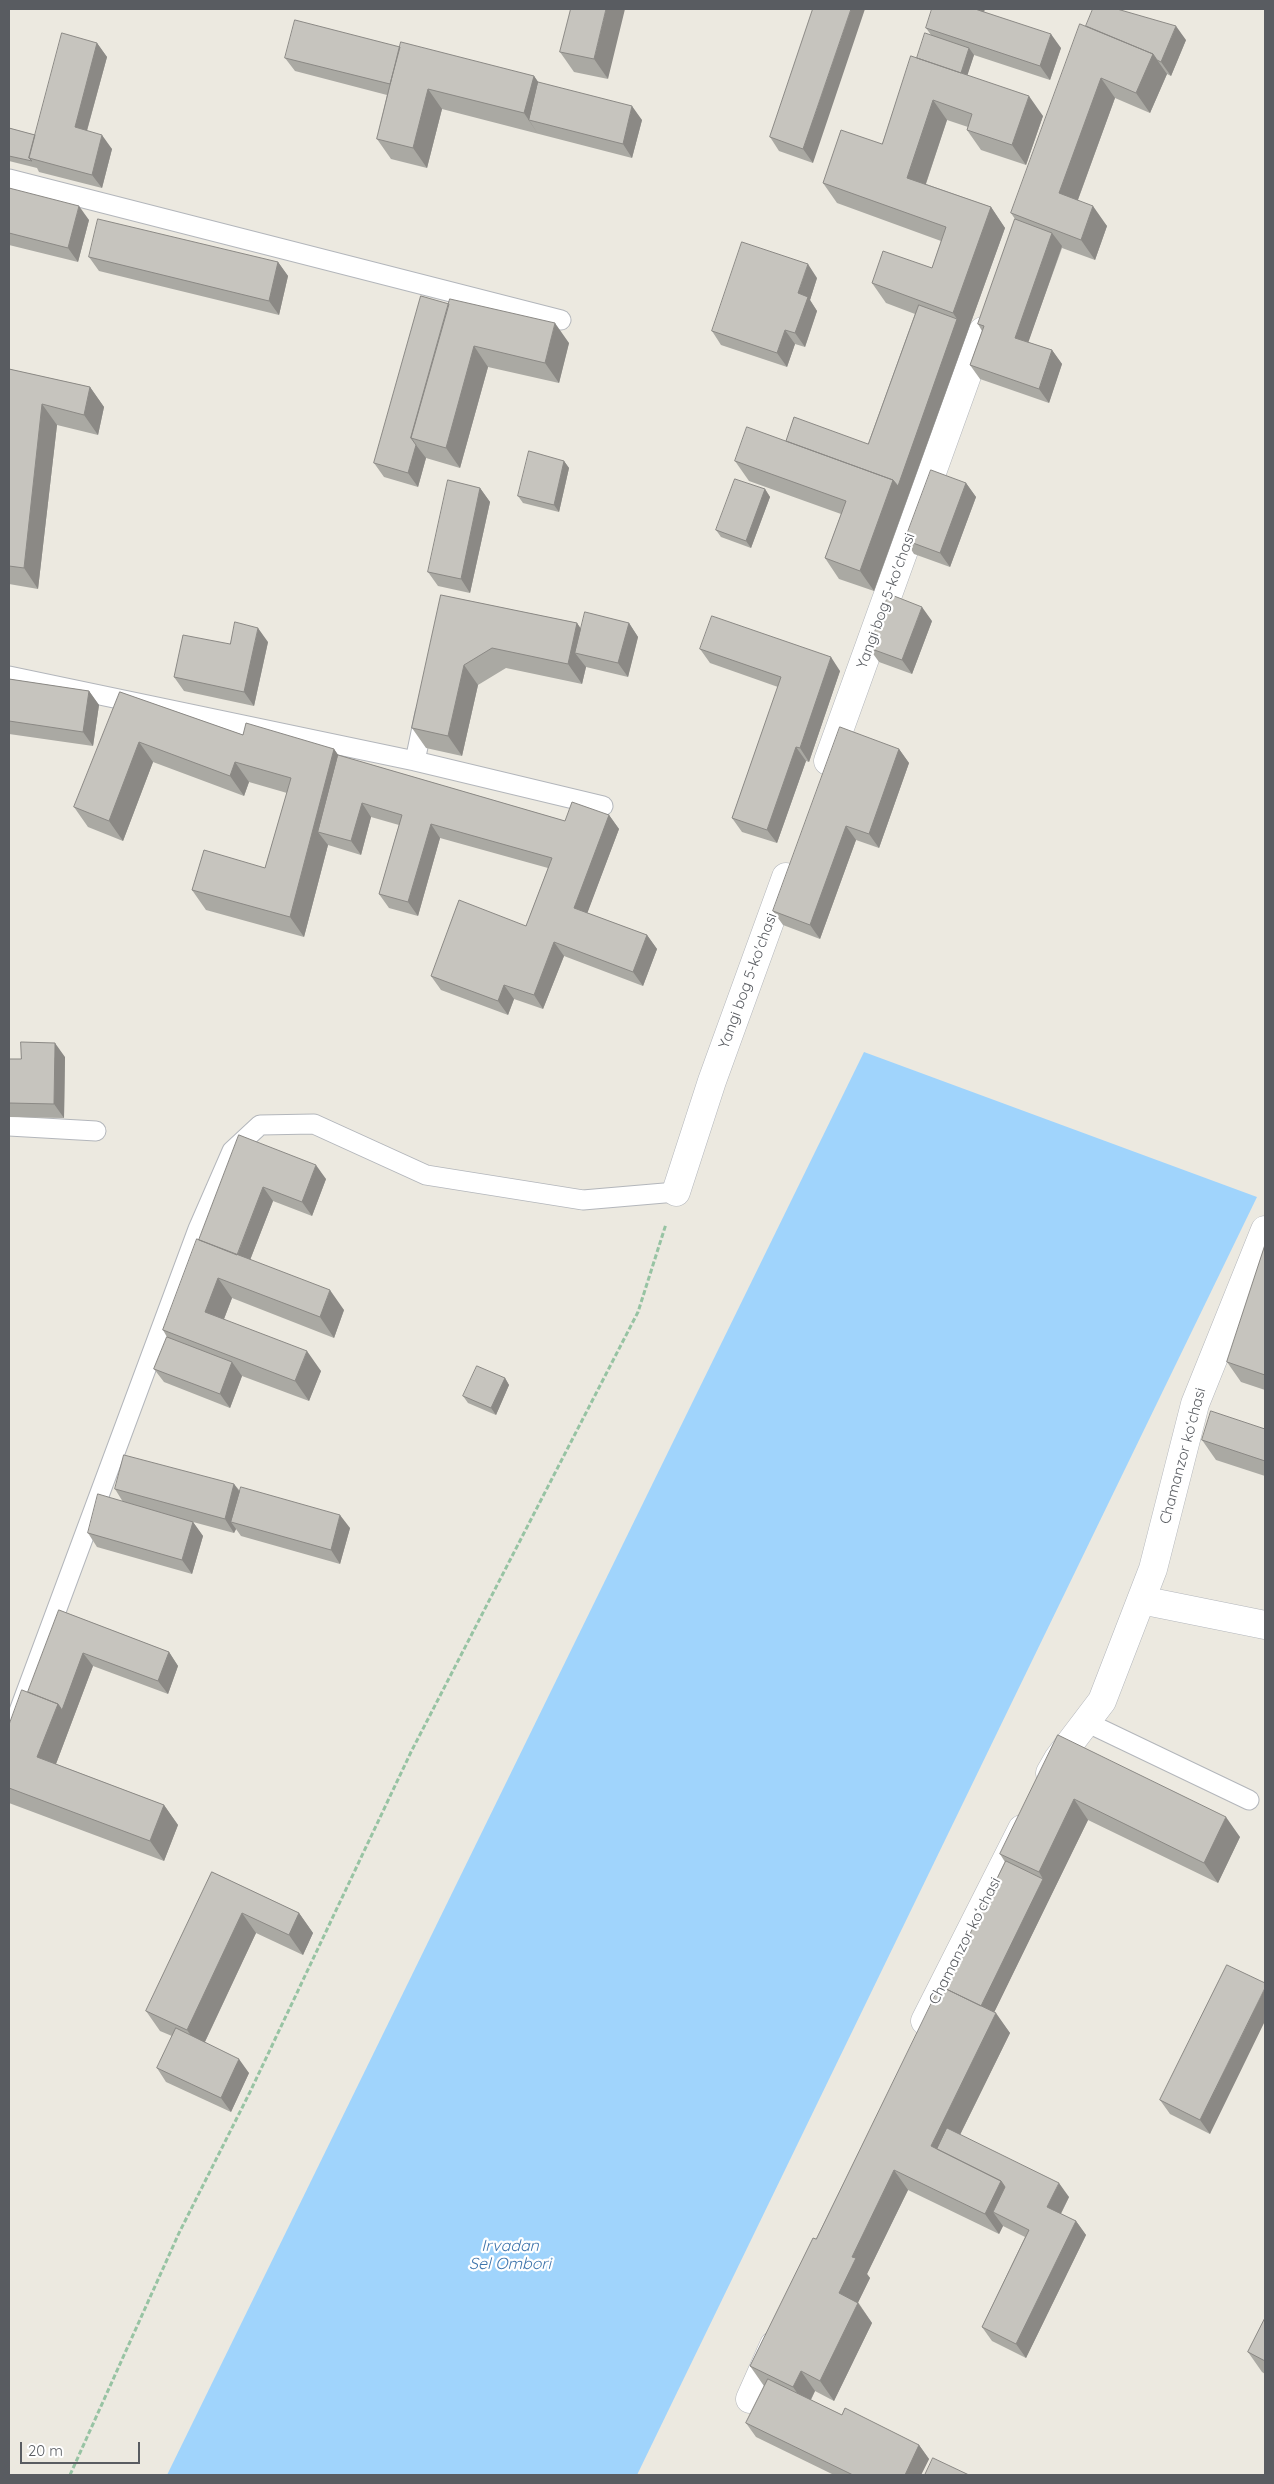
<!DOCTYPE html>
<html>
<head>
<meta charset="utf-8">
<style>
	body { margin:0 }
	#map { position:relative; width:1274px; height:2484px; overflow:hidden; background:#ece9e0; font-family:Quicksand,sans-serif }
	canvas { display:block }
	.frame { position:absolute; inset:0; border:10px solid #595c61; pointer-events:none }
	.scale { position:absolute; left:20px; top:2442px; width:120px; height:22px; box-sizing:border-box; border:2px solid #595c61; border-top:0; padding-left:6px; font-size:15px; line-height:18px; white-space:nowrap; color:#595c61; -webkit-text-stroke:4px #fff; paint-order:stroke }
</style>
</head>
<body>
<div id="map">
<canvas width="1274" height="2484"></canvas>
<div class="frame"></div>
<div class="scale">20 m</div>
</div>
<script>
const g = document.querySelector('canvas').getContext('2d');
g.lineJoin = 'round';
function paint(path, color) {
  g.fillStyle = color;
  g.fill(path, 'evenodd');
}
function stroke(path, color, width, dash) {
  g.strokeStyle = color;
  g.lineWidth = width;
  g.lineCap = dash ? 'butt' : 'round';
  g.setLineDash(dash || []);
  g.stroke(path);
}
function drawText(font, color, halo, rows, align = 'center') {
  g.font = font + ' Quicksand,sans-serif';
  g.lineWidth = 4.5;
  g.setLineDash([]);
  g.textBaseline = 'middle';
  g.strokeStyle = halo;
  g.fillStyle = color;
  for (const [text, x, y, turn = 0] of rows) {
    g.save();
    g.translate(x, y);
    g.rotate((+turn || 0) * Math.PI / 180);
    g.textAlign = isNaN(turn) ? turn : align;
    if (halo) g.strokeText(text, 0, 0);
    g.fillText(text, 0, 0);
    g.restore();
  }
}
paint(new Path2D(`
	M864,1052l393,145 -620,1278h-470z`), '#a0d4fc');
const service = new Path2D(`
	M9,179l552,141
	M9,676l406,85 188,45
	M415,761l10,-48
	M9,1126l87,5
	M1086,1722l163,78
	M9,1738l189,-509 34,-78 28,-26 54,-1 112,51 157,25 93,-8`);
const minor = new Path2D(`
	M828,761l155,-430
	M676,1192l36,-111 74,-204
	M1141,1600l124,25
	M1050,1773l8,-14 44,-58 51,-132 42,-165 70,-174
	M925,2021l97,-192
	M750,2399l24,-54`);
stroke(service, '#b3b6bb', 21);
stroke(minor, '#b3b6bb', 29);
stroke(new Path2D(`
	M70,2475l109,-242 71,-141 161,-340 227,-440 28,-88`), '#97c3a3', 3, [5, 2.5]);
stroke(service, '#fff', 19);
stroke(minor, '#fff', 28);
paint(new Path2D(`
	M571,9l37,70 -34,-7 -14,-20z
	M813,9v154l-34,-12 -9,-14z
	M984,12l77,36 -11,32 -76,-25 -7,20 76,41 -17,49 -45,-15 -14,-20 1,-3 -21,-7 -21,64 65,23 14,21 -131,363 -35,-12 -14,-21 16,-44 -92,-33 -14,-20 51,-20 82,3 47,-130 -29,-11 -14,-20 60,-15 9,-27 -104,-38 -14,-20 59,-39 35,-86 14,-23 -5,-7z
	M1086,26l100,14 -15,36 -4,-2 -17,39 -35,-15 -37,102 29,26 -12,34 -33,-12 -34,94 24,8 10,14 -13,39 -69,-24 -10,-14 12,-34 -4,-7 37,-105 -4,-6z
	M97,43l10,14 -20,74 25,18 -10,39 -63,-16 -2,-4 -28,-7v-33l26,7z
	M400,47l134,29 4,6 104,38 -10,38 -190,-49 -15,59 -36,-9 -14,-20 10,-44 -92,-24 -10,-13z
	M9,188l80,32 -11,42 -69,-17z
	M89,257l189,5 10,14 -9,39 -180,-44z
	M817,278l-7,22 7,11 -12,36 -10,-3 -8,23 -66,-22 -9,-14z
	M421,296l148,47 -10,40 -71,-16 -28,101 -34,-10 -8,29 -34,-10 -10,-14z
	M9,369l81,18 14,20 -6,28 -41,-10 -19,164 -29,-5z
	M564,461l5,7 -10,44 -36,-9 -5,-7z
	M966,483l10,14 -26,70 -36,-13 -9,-14z
	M480,488l10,14 -20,91 -32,-7 -10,-14z
	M765,489l5,8 -19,51 -30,-11 -5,-7z
	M441,595l136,28 4,7 48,-7 9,14 -10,40 -42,-10 -4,17 -76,-16 -28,17 -16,71 -36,-8 -14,-20z
	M932,621l-20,53 -33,-12 -10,-14z
	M268,642l-14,64 -70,-15 -10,-14 56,-33z
	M700,649l140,22 -31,91 -3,-1 -29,82 -35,-11 -10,-14 46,-131 -68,-24z
	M9,679l80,12 10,14 -6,41 -84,-12z
	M120,692l123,43 91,14 4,6 227,66 44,-6 10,14 -32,84 60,22 10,14 -14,37 -79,-30 -21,53 -29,-10 -6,16 -67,-25 -10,-14 95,-50 22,-58 -108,-30 -22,78 -29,-8 -10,-14 20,-69 -28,-8 -10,38 -33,-10 -24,92 -98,-27 -14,-20 73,-22 22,-75 -38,-11 -5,14 -91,-34 -30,79 -35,-14 -14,-20z
	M899,749l10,14 -30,85 -23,-8 -36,99 -37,-14 -10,-14z
	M65,1057l-1,61 -55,-1v-58h12z
	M239,1135l87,44 -14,37 -39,-15 -23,59 94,50 -10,28 -102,-40 -8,21 97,52 -12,30 -67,-25 -12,32 -66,-26 -10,-13 13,-32 -4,-7 36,-90z
	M1265,1245v145l-24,-8 -14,-20z
	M505,1378l4,7 -13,30 -28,-12 -5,-7z
	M1265,1429v47l-49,-16 -14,-20z
	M234,1484l6,7 110,37 -10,36 -99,-28 -5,-7 -2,4 -41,-11 10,14 -11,38 -95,-27 -9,-14 35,-31 -8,-13z
	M59,1610l110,42 9,14 -10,28 -75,-28 -37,98 108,41 14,20 -14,36 -155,-58v-78l19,-33z
	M1058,1735l182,102 -22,46 -130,-63 -94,192 16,21 -50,102 109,62 -8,17 15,7 10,14 -60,123 -34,-17 -10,-14 43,-90 -22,-11 -4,8 -91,-44 -41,84 3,4 -12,24 14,21 -38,78 -19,-10 -4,9 31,15 77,30 10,14 -8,16h-87l-78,-38 -10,-14 18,-37 -14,-20 66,-127 128,-251 61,-126 -5,-8z
	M212,1872l87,41 14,20 -10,22 -47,-22 -51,109 44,31 -18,39 -65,-30 -9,-14 15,-32 -12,-5 -14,-20z
	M1227,1965l-17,169 -40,-20 -10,-14z
	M1265,2318v56l-3,-2 -14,-20z`), '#aaa9a3');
paint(new Path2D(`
	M606,9h19l-17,70 -14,-20z
	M851,9h14l-52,154 -10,-14z
	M972,9h13l-4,13z
	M1176,26l10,14 -15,36 -10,-14z
	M1051,34l10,14 -11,32 -10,-14z
	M97,43l10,14 -23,84 -9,-14z
	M969,48l5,7 -11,34 -5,-7z
	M1153,54l14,20 -17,39 -14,-20z
	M534,76l14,20 -19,24 9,14 -14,-21z
	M1101,78l14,20 -42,115 -14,-20z
	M428,89l14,20 -15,59 -14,-20z
	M1029,96l14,20 -17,49 -14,-20z
	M933,100l14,20 -26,78 -14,-20z
	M632,106l10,14 -10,38 -9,-14z
	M102,135l10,14 -10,39 -10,-13z
	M79,206l10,14 -11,42 -10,-14z
	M1093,206l14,20 -12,34 -14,-20z
	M991,207l14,21 -131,363 -14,-20 33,-91 64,-161 -4,-6z
	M1052,233l10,13 -37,106 -10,-14z
	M278,262l10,14 -9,39 -10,-14z
	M808,264l9,14 -7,22 7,11 -12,36 -10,-14 3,-40z
	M555,323l14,20 -10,40 -14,-20z
	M785,330l10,14 -8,23 -10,-14z
	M474,346l14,21 -28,101 -14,-20z
	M1052,350l10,14 -13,39 -10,-14z
	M90,387l14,20 -6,28 -14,-20z
	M42,404l15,21 -19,164 -14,-21z
	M416,445l10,13 -8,29 -10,-14z
	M564,461l5,7 -10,44 -5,-7z
	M966,483l10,14 -26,70 -10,-14z
	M480,488l10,14 -20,91 -9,-14z
	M765,489l5,8 -19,51 -5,-7z
	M922,607l10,14 -20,53 -10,-14z
	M577,623l14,20 -16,10 11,14 -4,17 -14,-20z
	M629,623l9,14 -10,40 -10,-14z
	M258,628l10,14 -14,64 -10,-14z
	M831,657l9,14 -31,91 -9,-14z
	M464,665l14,20 -16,71 -14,-20z
	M89,691l10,14 -6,41 -10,-14z
	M139,742l14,20 -30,79 -14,-20z
	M796,747l10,14 -29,82 -10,-13z
	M334,749l14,20 -30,63 10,13 -24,92 -14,-20z
	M899,749l10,14 -30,85 -10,-14z
	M235,762l14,20 -5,14 -14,-20z
	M362,803l9,14 -10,38 -10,-14z
	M609,815l10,14 -35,93 -10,-14z
	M431,824l9,14 -22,78 -10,-14z
	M846,826l10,14 -36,99 -10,-14z
	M647,935l10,14 -14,37 -10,-14z
	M554,942l10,14 -21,53 -9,-14z
	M504,985l10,14 -6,16 -10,-14z
	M55,1043l10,14 -1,61 -10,-14z
	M316,1165l10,14 -14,37 -10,-14z
	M263,1187l10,14 -28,72 -9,-14z
	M218,1278l14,20 -13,34 -14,-20z
	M330,1290l14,20 -10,28 -14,-21z
	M307,1351l14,20 -12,30 -14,-20z
	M232,1362l10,14 -12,32 -10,-14z
	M505,1378l4,7 -13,30 -5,-7z
	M234,1484l10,14 -13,24 5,7 -2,4 -9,-14z
	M340,1515l10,13 -10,36 -9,-14z
	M193,1522l10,14 -11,38 -10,-14z
	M169,1652l9,14 -10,28 -10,-13z
	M83,1653l10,13 -42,111 -14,-20 21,-53z
	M1074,1799l14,21 -99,203 -10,-14 64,-130 -4,-7z
	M164,1805l14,20 -14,36 -14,-20z
	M1226,1817l14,20 -22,46 -14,-20z
	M242,1913l14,20 -55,117 -14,-20z
	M299,1913l14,20 -10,22 -14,-20z
	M1265,1988v33l-55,113 -10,-14z
	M996,2013l14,20 -62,126 -17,-13z
	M239,2059l10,14 -18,39 -10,-14z
	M894,2170l14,20 -41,84 3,4 -17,35 -14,-20 13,-36z
	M1001,2181l14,20 -22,11 10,14 -4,8 -14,-20z
	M1059,2183l10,14 -12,24 -10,-14z
	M1076,2221l10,14 -60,123 -10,-14z
	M858,2303l14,20 -38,78 -14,-20z
	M801,2371l14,20 -8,16 -14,-20z
	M919,2445l10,14 -8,16h-16z`), '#8b8985');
const building = new Path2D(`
	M571,9h35l-12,50 -34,-7z
	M813,9h38l-48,140 -33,-12z
	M932,9h43l76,25 -11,32 -114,-38z
	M1093,9h24l59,17 -15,36 -4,-2 -4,-6 -67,-28z
	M295,20l105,27 -10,37 -105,-26z
	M1080,24l73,30 -17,39 -35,-15 -42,115 34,13 -12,34 -70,-27z
	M62,33l35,10 -22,84 27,8 -10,40 -63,-17z
	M925,33l44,15 -8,25 -44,-15z
	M401,42l133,34 -10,37 -96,-24 -15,59 -36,-9z
	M911,56l118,40 -17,49 -45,-15 5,-16 -39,-14 -26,78 84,29 -38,106 -81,-30 11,-32 49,17 14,-41 -123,-44 18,-53 41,14z
	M538,82l94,24 -9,38 -94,-24z
	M9,128l26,7 -6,23 3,3 -23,-5z
	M9,188l70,18 -11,42 -59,-15z
	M98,219l180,43 -9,39 -180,-44z
	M1015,219l37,14 -37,105 37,12 -13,39 -69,-24 14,-39 -6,-2z
	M742,242l66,22 -10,29 10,4 -13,36 -10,-3 -8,23 -65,-22z
	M421,296l28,8 -38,134 5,7 -8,28 -34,-10z
	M450,299l105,24 -10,40 -71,-17 -28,102 -35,-10z
	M919,305l38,14 -59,167 -5,-6 -107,-39 8,-24 74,27z
	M9,369l81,18 -6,28 -42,-11 -18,164 -15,-2z
	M747,427l146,53 -33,91 -35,-13 21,-57 -111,-40z
	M529,451l35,10 -10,44 -36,-9z
	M931,470l35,13 -26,70 -35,-13z
	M735,479l30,10 -19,52 -30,-11z
	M448,480l32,8 -19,91 -33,-7z
	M889,594l33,13 -20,53 -33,-12z
	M441,595l136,28 -9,41 -76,-16 -28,17 -16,71 -36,-8z
	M585,612l44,11 -11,40 -43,-10z
	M712,616l119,41 -31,91 -4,-1 -29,83 -35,-12 49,-141 -81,-28z
	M235,622l23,6 -14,64 -70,-15 9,-42 47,9z
	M9,679l80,12 -6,41 -74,-11z
	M120,692l123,43 3,-12 88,26 -44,168 -98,-27 12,-40 61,18 26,-90 -56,-16 -5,14 -91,-34 -30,79 -35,-14z
	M840,727l59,22 -30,85 -23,-8 -36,99 -37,-14z
	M338,755l227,66 7,-19 37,13 -35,93 73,27 -14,37 -79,-30 -20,53 -30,-10 -6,16 -67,-25 28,-76 67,26 26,-68 -121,-34 -23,78 -29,-8 23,-79 -40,-12 -11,38 -33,-9z
	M21,1042l34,1 -1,61 -45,-1v-44h12z
	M239,1135l77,30 -14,37 -39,-15 -26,68 -38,-15z
	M197,1239l133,51 -10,27 -102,-39 -13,34 102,39 -12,30 -132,-51z
	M1265,1245v130l-38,-13z
	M167,1337l65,25 -12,32 -66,-25z
	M477,1366l28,12 -14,30 -28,-12z
	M1211,1411l54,18v32l-63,-21z
	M124,1455l110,29 -9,35 -110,-30z
	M241,1487l99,28 -9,35 -100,-28z
	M98,1494l95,28 -11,38 -94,-27z
	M59,1610l110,42 -11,29 -75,-28 -21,57 -4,-6 -30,-12z
	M22,1690l36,14 -21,53 127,48 -14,36 -141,-53v-63z
	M1058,1735l168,82 -22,46 -130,-64 -35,73 -39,-18z
	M1006,1861l37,18 -62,127 -37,-18z
	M212,1872l87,41 -10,22 -47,-22 -55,117 -41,-19z
	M1227,1965l38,18v5l-65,132 -40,-20z
	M940,1986l56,27 -65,133 70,35 -16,33 -91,-44 -42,87 4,1 -17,35 19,10 -38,78 -19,-10 -8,16 -43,-21 63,-128 3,1z
	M176,2028l63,31 -18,39 -64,-30z
	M947,2128l112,55 -12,24 29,14 -60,123 -34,-17 47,-97 -36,-18 12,-25 -4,-6 -64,-32z
	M1265,2318v43l-17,-9z
	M768,2379l74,36 3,-7 74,37 -14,30h-52l-107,-52z
	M933,2458l36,17h-44z`);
paint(building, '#c6c4be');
stroke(building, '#8b8985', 1);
drawText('15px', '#595c61', '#fff', [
	["Yangi bog 5-koʼchasi",886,601,-70],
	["Yangi bog 5-koʼchasi",748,981,-70],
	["Chamanzor koʻchasi",1183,1456,-75],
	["Chamanzor koʻchasi",965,1941,-63]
]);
drawText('italic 16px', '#3f75ac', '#fff', [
	["Irvadan",510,2246],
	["Sel Ombori",510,2264]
]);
</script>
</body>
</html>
